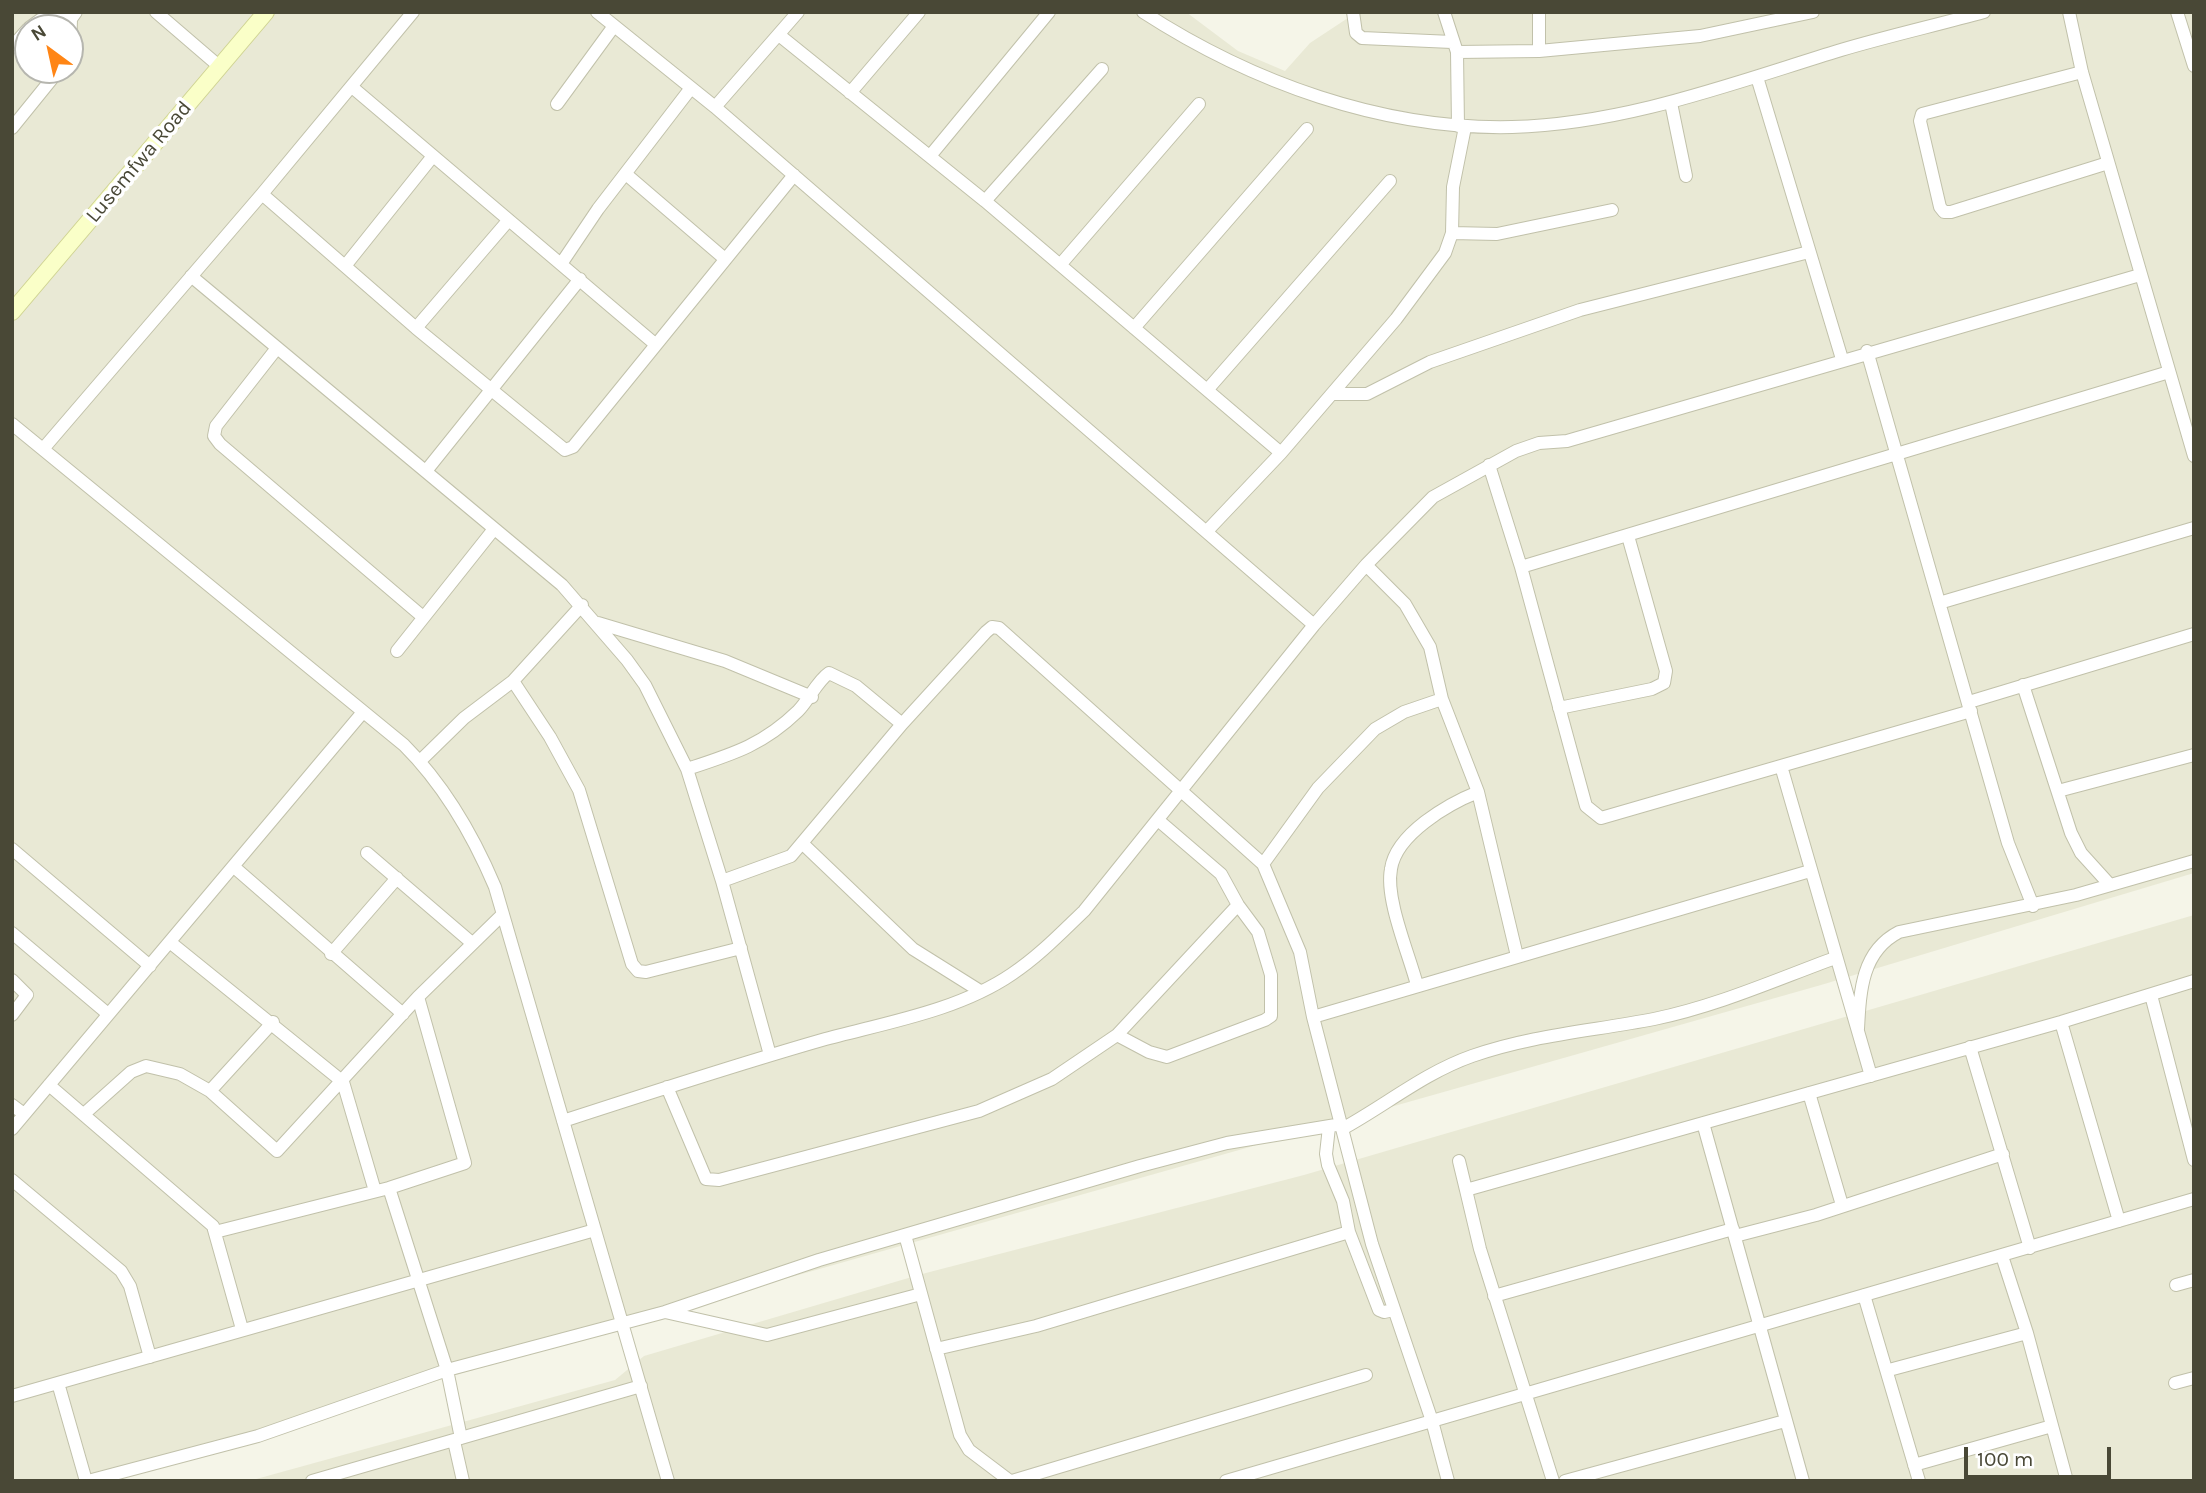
<!DOCTYPE html>
<html>
<head>
<meta charset="utf-8">
<style>
	body { margin:0 }
	#map { position:relative; width:2206px; height:1493px; overflow:hidden; background:#f5f5e8; font-family:Karla,sans-serif }
	canvas { display:block }
	.frame { position:absolute; inset:0; border:14px solid #494836; pointer-events:none }
	.north { position:absolute; left:14px; top:14px; width:70px; height:70px; box-sizing:border-box; background:#fff; border:2px solid #b6b6af; border-radius:50%; rotate:327deg; font-size:19px; font-weight:700; line-height:28px; text-align:center; color:#494836 }
	.north::after { content:''; display:block; margin:auto; width:24px; height:32px; background:#ff8515; clip-path:polygon(50% 0,100% 100%,50% 72%,0 100%) }
	.scale { position:absolute; left:1964px; top:1447px; width:147px; height:32px; box-sizing:border-box; border:4px solid #494836; border-top:0; padding-left:9px; font-size:21px; line-height:24px; white-space:nowrap; color:#494836; -webkit-text-stroke:5px #fff; paint-order:stroke }
</style>
</head>
<body>
<div id="map">
<canvas width="2206" height="1493"></canvas>
<div class="frame"></div>
<div class="north">N</div>
<div class="scale">100 m</div>
</div>
<script>
const g = document.querySelector('canvas').getContext('2d');
g.lineJoin = 'round';
function paint(path, color) {
  g.fillStyle = color;
  g.fill(path, 'evenodd');
}
function stroke(path, color, width, dash) {
  g.strokeStyle = color;
  g.lineWidth = width;
  g.lineCap = dash ? 'butt' : 'round';
  g.setLineDash(dash || []);
  g.stroke(path);
}
function drawText(font, color, halo, rows, align = 'center') {
  g.font = font + ' Karla,sans-serif';
  g.lineWidth = 7;
  g.setLineDash([]);
  g.textBaseline = 'middle';
  g.strokeStyle = halo;
  g.fillStyle = color;
  for (const [text, x, y, turn = 0] of rows) {
    g.save();
    g.translate(x, y);
    g.rotate((+turn || 0) * Math.PI / 180);
    g.textAlign = isNaN(turn) ? turn : align;
    if (halo) g.strokeText(text, 0, 0);
    g.fillText(text, 0, 0);
    g.restore();
  }
}
paint(new Path2D(`
	M12,12h1174l52,39 47,20 25,-28 47,-31h837v861l-373,112 -1178,334 -540,162h-91zM28,28h42v42h-42z
	M2194,915v566h-1945l366,-101 29,-24 278,-82 382,-99z`), '#e9e9d5');
const street = new Path2D(`
	M156,12l64,55
	M597,12l118,95 599,518
	M1143,12c108,70 239,118 369,115 114,-3 221,-44 329,-77 47,-14 96,-25 143,-38
	M1353,12l3,21 6,5 90,4
	M1444,12l13,40 1,74
	M1539,12v39
	M2069,12l13,60 112,384
	M2177,12l17,54
	M29,28l11,-8 31,-1
	M779,35l206,166 296,252 -74,78
	M12,47l16,-18
	M70,52l1,-33 5,-7
	M1457,52l82,-1 161,-15 113,-24
	M2082,72l-160,42 -2,7 20,86 4,5h7l157,-49
	M1757,77l85,282
	M352,87l303,257
	M850,93l69,-81
	M1671,103l15,73
	M557,104l57,-78
	M715,107l83,-95
	M12,128l47,-58
	M930,156l119,-144
	M627,175l98,84
	M262,194l154,134 149,122 8,-3 221,-272
	M985,201l117,-132
	M1452,233l45,1 115,-24
	M561,264l37,-55 93,-121
	M1060,265l139,-161
	M345,266l88,-110
	M191,276l371,309 65,75 18,25 42,84 35,112 48,174
	M416,328l91,-106
	M1134,328l173,-199
	M277,348l-61,78 -2,10 6,8 203,173
	M1867,351l141,492 25,63
	M1208,389l182,-208
	M1333,394h34l63,-32 150,-52 229,-58
	M12,424l392,321c40,40 69,90 91,142l173,594
	M43,449l219,-255 151,-182
	M1281,453l115,-134 49,-66 7,-20 1,-46 12,-60
	M1489,465l32,102 65,239 15,12 370,-107
	M426,471l154,-192
	M1366,565l39,39 25,43 12,52 36,93 39,164
	M1521,567l648,-195
	M1939,603l255,-75
	M598,623l127,38 87,36
	M397,651l97,-122
	M513,681l37,56 29,53 53,174 6,7 8,1 95,-24
	M2023,685l48,148 10,20 29,32
	M1969,702l225,-68
	M1559,708l93,-19 12,-6 2,-12 -38,-135
	M420,761l44,-43 49,-37 69,-76
	M1781,766l90,310
	M687,769c46,-15 76,-24 111,-58 11,-11 19,-30 31,-38l27,13 46,38
	M2058,791l136,-36
	M803,844l110,105 67,42
	M12,849l138,117
	M367,853l105,90
	M1263,864l55,-76 57,-59 29,-17 38,-13
	M234,867l169,147
	M722,881l69,-25 111,-132 84,-92 6,-5 7,1 264,236 37,88 13,65 59,227 60,177 16,60
	M12,933l96,81
	M171,943l172,139 32,109
	M331,954l66,-76
	M12,980l15,15 -15,20
	M1417,985c-8,-31 -32,-86 -26,-116 5,-35 57,-65 87,-77
	M2151,995l43,165
	M1313,1017l497,-146
	M2061,1022l58,199
	M1858,1029c2,-39 4,-78 41,-97l177,-37 118,-34
	M1117,1035l32,17 18,5 98,-37 6,-4v-41l-13,-43 -20,-27 -17,-31 -63,-54
	M1970,1047l60,201
	M49,1085l164,141 29,103
	M667,1087l39,92 13,1 260,-69 73,-32 65,-44 121,-130
	M210,1091l63,-69
	M1809,1093l33,112
	M12,1105l12,9
	M84,1114l47,-42 15,-6 34,8 30,17 67,60 141,-154 85,-83
	M563,1121c86,-28 172,-56 259,-81 62,-17 136,-29 190,-66 27,-18 49,-41 72,-63l230,-286 52,-60 67,-68 83,-46 23,-8 28,-2 573,-166
	M1703,1123l100,358
	M1329,1127l-3,27 2,11 15,36 6,31 30,78 5,2 10,-2
	M12,1129l351,-417
	M1342,1129c44,-24 82,-56 130,-73 60,-21 120,-25 182,-37 63,-13 121,-39 181,-61
	M1459,1161l7,29
	M12,1180l109,91 9,15 20,71
	M389,1188l58,182 14,68
	M215,1232l174,-44 76,-25 -47,-166
	M905,1235l55,200 9,15 41,31
	M1735,1236l81,-21 187,-61
	M2002,1256l25,77 40,148
	M2176,1285l18,-5
	M1864,1295l55,186
	M1494,1296l239,-67
	M665,1312l102,23 154,-41
	M936,1349l100,-23 313,-94
	M1889,1370l138,-37
	M58,1383l28,98
	M2175,1383l19,-5
	M12,1396l583,-166
	M454,1441l9,40
	M1914,1465l138,-39
	M88,1481l170,-45 189,-66 218,-58 154,-52 321,-94 87,-23 115,-19
	M312,1481l329,-95
	M1012,1481l354,-106
	M1226,1481l968,-282
	M1553,1481l-73,-232 -14,-59 595,-168 133,-41
	M1565,1481l220,-60`);
const secondary = new Path2D(`
	M12,312l254,-300`);
stroke(street, '#c1c1aa', 14);
stroke(secondary, '#d0d493', 18);
stroke(street, '#fff', 12);
stroke(secondary, '#faffc8', 16);
drawText('21px', '#494836', '#fff', [
	["Lusemfwa Road",139,162,-50]
]);
</script>
</body>
</html>
